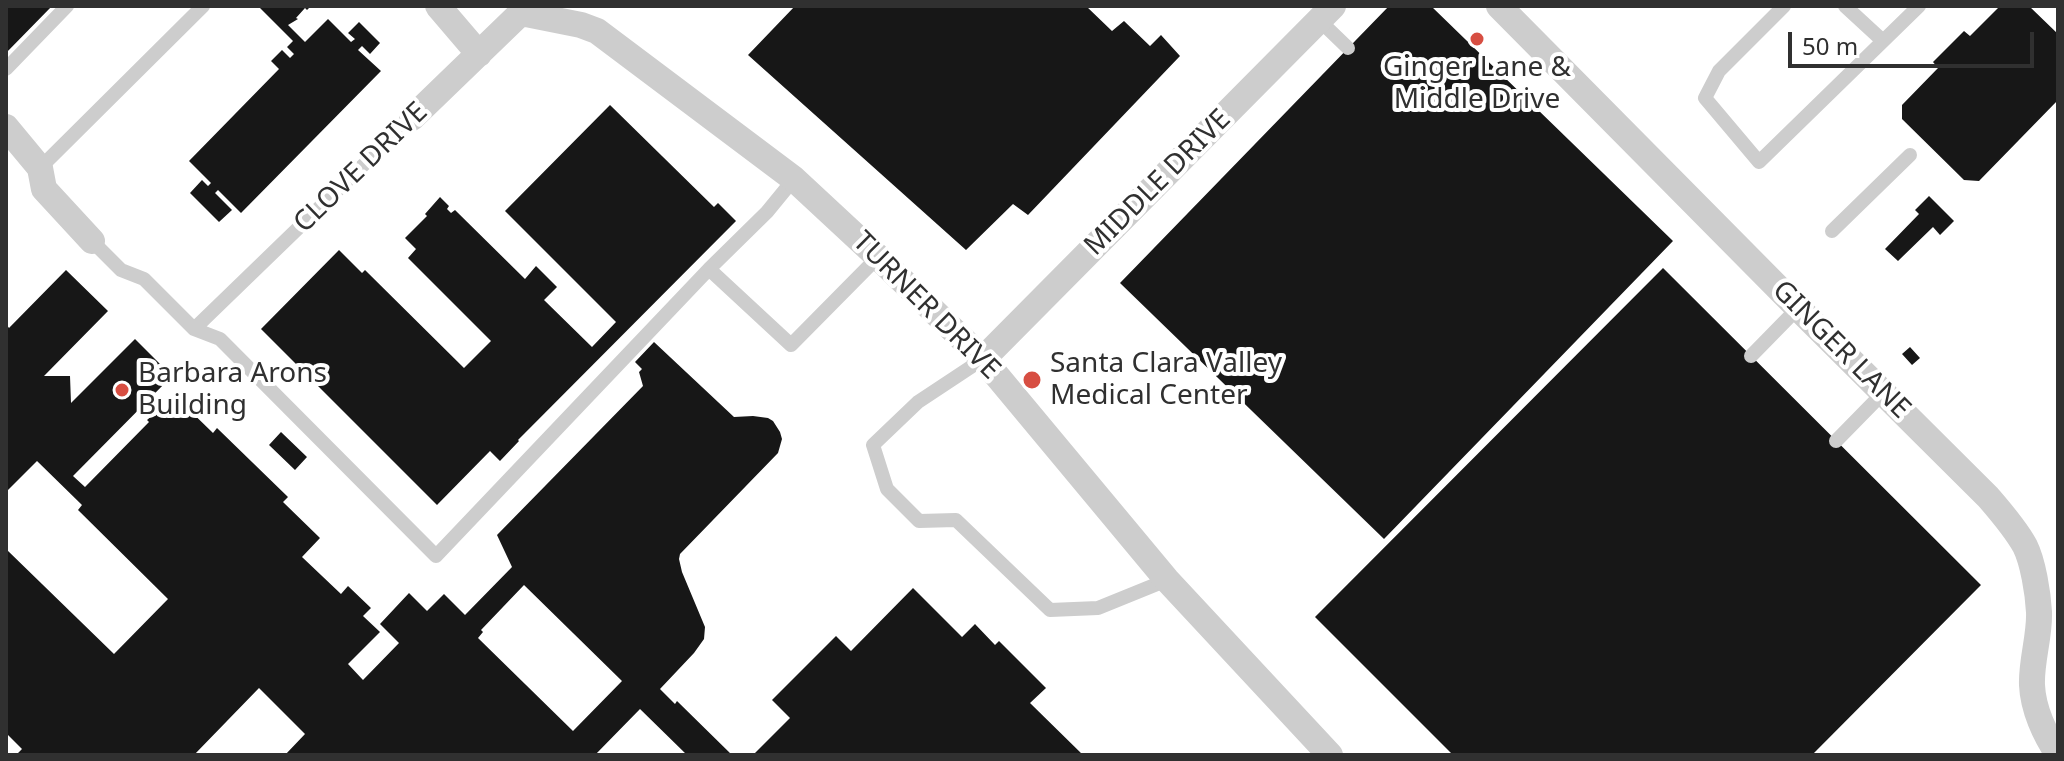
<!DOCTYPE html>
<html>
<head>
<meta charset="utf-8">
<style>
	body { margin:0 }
	#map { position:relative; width:2064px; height:761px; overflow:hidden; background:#fff; font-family:"Noto Sans",sans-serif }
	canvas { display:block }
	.frame { position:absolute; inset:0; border:8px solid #303030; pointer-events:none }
	.scale { position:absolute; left:1788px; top:32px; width:246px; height:36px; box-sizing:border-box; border:4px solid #303030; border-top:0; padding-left:10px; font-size:24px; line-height:28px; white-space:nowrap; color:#303030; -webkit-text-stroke:6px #fff; paint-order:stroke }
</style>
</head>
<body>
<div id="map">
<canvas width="2064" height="761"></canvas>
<div class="frame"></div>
<div class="scale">50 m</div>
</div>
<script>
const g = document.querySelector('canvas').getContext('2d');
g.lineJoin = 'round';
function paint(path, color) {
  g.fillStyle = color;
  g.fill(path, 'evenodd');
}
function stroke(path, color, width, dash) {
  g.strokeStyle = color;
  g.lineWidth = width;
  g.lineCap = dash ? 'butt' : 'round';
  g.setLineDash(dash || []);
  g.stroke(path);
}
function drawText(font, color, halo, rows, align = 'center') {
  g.font = font + ' "Noto Sans",sans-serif';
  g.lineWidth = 8;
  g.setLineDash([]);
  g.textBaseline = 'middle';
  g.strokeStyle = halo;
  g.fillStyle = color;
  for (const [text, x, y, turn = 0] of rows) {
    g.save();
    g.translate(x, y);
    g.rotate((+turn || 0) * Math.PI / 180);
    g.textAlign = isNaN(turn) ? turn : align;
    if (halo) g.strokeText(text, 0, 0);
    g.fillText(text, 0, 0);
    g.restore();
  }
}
paint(new Path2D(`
	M6,6h46l-46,47z
	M258,6h53l-4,4 -2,-2 -9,10 2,1 -10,6 17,17 23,-23 23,23 4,-3 -7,-6 11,-11 21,21 -10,11 -8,-8 -4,4 23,21 -140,142 -23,-23 -3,3 17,17 -13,12 -29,-29 12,-13 6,6 3,-3 -22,-22 90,-92 -8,-8 11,-11 8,8 4,-4 -7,-7 6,-6z
	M795,6h291l26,25 12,-10 26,25 11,-11 19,21 -152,159 -15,-11 -47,46 -218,-195z
	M1389,6h42l242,235 -289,298 -264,-256z
	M2000,6h29l29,28v66l-79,81 -15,-1 -62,-61v-14l36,-37 -5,-6 31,-31 6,5z
	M610,105l104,102 4,-4 18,18 -218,219 1,1 -19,20 -10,-10 -53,54 -176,-176 78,-79 23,23 3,-3 99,98 27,-27 -83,-83 8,-9 -11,-11 22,-22 -2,-2 15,-17 9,9 -2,3 4,4 4,-3 70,69 11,-13 21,21 -13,13 48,47 24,-25 -111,-111z
	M1929,196l25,25 -14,14 -7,-8 -35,34 -13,-12 34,-35 -4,-4z
	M1663,268l318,317 -169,170h-359l-138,-138z
	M66,270l42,41 -64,65h26l1,27 64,-64 37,37 -99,100 12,11 64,-65 -2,-2 7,-6 1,2 20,-20 38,37 4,-5 71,69 -5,5 37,36 -18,19 39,37 7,-8 23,22 -8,8 17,16 -32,32 15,16 36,-37 -19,-19 29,-31 18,18 17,-17 21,21 47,-48 -15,-32 146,-149 -4,-14 3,-3 -7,-7 19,-20 80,75 19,-1 15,2 5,3 7,11 2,7 -4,14 -98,101 -1,5 3,13 23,55 -1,12 -10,14 -34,36 15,15 2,-3 55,54h-45l-47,-46 -45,46h-310l20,-21 -46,-46 -65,67h-178l6,-6 -16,-16v-184l108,105 54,-55 -90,-89 4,-5 -45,-44 -31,31v-168l3,4zM524,585l98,96 -49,50 -95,-93 5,-6 -2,-2z
	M1910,347l10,11 -8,7 -10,-11z
	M281,432l26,25 -12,13 -26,-25z
	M913,588l49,49 13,-13 20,21 4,-4 47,47 -16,15 53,52h-330l37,-37 -18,-18 64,-64 15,15z`), '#171717');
stroke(new Path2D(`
	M1784,6l-65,65 -14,27 54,64 160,-156
	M1845,6l38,35
	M1319,20l29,28
	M6,69l61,-63
	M40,168l163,-162
	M794,179l-27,33 -58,57 82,76 87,-88
	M1832,231l78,-76
	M92,241l29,29 23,9 50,50 26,10 216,217 273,-287
	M194,329l218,-211
	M1751,356l47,-48
	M983,359l-65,43 -45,43 14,44 32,32 37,-1 94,90 48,-2 69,-28
	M1836,441l47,-48`), '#cdcdcd', 14);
stroke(new Path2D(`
	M438,6l41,48
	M1499,6l299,302 190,189c13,15 27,31 37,49 8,16 13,47 14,66 1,24 -8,49 -7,73 1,24 13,50 26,69
	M521,13l60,12 16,6 197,148 84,78 105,102 184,221 163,175
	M412,118l116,-112
	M6,127l34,41 4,21 48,52
	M983,359l350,-353`), '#cdcdcd', 26);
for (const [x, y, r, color] of [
	[1477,39,8,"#d74e42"],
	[1032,380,10,"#d74e42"],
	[122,390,8,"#d74e42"]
]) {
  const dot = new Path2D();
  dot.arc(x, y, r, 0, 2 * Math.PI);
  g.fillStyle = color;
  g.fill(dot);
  stroke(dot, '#fff', 3);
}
drawText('28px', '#303030', '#fff', [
	["Ginger Lane &",1477,68,"center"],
	["Middle Drive",1477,100,"center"],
	["Santa Clara Valley",1050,364],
	["Medical Center",1050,396],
	["Barbara Arons",138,374],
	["Building",138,406]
], 'left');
drawText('28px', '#303030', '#fff', [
	["CLOVE DRIVE",361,168,-44],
	["MIDDLE DRIVE",1158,183,-45],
	["TURNER DRIVE",926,306,45],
	["GINGER LANE",1841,350,45]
]);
</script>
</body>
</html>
